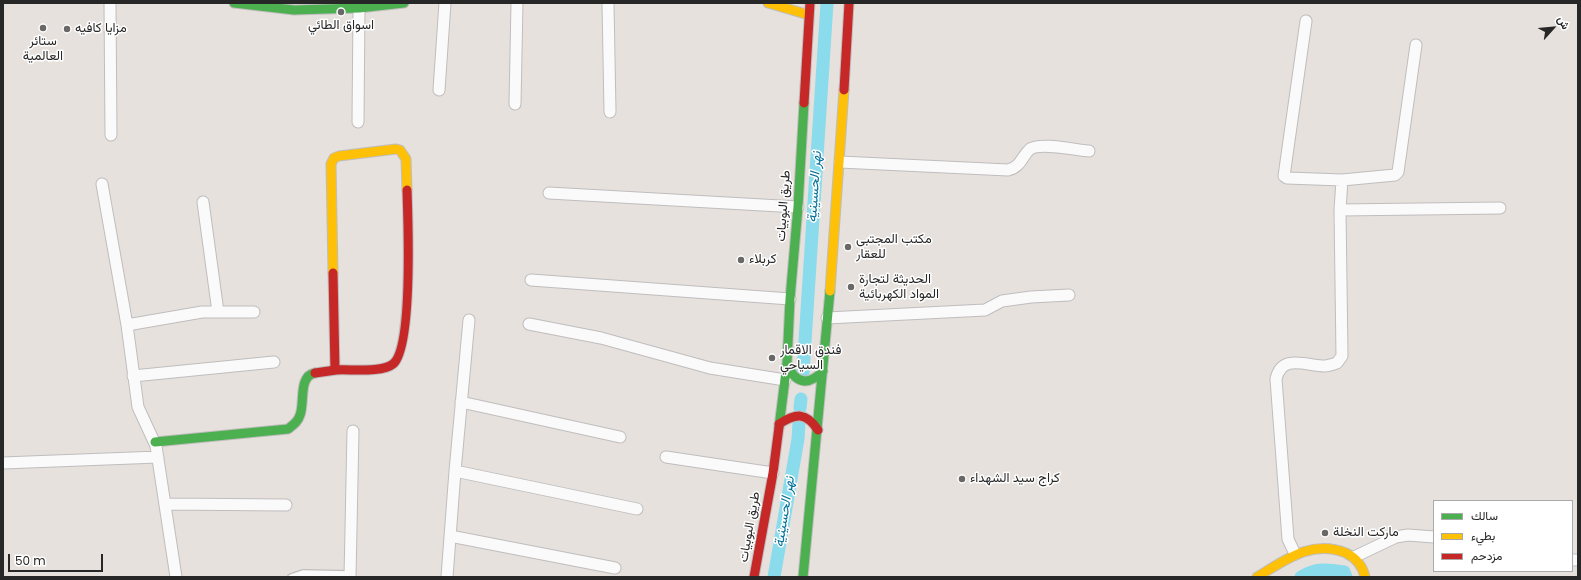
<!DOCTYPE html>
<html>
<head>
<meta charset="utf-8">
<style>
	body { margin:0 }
	#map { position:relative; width:1581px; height:580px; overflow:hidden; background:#e6e1dc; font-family:Poppins,Vazirmatn,sans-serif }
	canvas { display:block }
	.frame { position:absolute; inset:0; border:4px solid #272727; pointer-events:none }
	.legend { position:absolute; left:1433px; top:500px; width:140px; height:72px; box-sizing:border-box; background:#fff; border:1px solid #a9a9a9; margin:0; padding:5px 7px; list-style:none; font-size:12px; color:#272727 }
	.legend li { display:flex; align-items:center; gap:8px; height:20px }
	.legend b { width:20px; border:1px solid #a9a9a9 }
	.north { position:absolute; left:1533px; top:8px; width:40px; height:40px; -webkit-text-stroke:3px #fff; paint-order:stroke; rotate:63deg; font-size:11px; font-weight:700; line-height:16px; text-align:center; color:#272727 }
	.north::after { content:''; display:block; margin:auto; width:14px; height:18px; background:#272727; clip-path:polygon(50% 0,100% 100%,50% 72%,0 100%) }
	.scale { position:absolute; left:8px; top:554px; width:95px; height:18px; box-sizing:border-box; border:2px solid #272727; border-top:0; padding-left:5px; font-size:12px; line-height:14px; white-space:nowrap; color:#272727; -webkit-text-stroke:3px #fff; paint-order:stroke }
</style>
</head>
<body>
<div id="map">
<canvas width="1581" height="580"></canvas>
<div class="frame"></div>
<ul class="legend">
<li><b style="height:5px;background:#4caf50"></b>سالك</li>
<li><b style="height:5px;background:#ffc107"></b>بطيء</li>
<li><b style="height:5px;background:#c62828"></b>مزدحم</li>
</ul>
<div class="north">ش</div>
<div class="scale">50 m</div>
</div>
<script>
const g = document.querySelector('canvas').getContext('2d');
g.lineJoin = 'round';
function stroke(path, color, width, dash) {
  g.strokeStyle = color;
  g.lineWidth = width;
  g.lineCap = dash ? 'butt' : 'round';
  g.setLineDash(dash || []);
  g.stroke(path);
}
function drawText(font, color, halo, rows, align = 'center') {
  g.font = font + ' Poppins,Vazirmatn,sans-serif';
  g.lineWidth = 3;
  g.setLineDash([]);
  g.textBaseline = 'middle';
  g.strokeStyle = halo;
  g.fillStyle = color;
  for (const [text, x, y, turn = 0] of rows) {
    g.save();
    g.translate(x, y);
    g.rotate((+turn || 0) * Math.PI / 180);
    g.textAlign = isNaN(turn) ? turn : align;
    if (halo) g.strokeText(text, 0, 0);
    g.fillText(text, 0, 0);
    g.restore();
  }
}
stroke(new Path2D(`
	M803,372l24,-369
	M800,408l1,-9
	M774,577l24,-138 1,-16
	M1301,577c15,-9 26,-8 43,-5l2,5`), '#8adbec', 13);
const lane = new Path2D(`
	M291,577l12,-4 47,1`);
const street = new Path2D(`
	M110,3l1,132
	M608,3l2,109
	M1306,21l-22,155 3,2 55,2
	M439,90l6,-87
	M515,104l2,-101
	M358,122l1,-114
	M840,162l168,8c14,-4 13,-13 22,-21 10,-7 46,1 59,2
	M102,184l25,141 11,82 18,39 20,131
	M549,193l249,14
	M203,202l15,110
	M1340,210l160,-2
	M531,280l259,19
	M827,318l158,-8 17,-9 29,-4 38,-2
	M529,324l72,14 109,30 75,12
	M127,325l75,-13h52
	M133,376l141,-14
	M461,402l159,35
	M666,457l107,16
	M3,463l155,-6
	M455,471l182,38
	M165,504l121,1
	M450,536l165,32
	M1295,554l-7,-15 -12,-160c6,-26 30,-13 49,-13 4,0 8,-2 12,-3l5,-7 -2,-146 2,-30 53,-5 3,-3 18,-127
	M1354,557l42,-20 12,-2 26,2
	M1572,560h6
	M350,577l3,-146
	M447,577l8,-106 14,-151`);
const fast = new Path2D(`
	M234,3l60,7 65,-2 45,-5
	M787,363c7,20 21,24 36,8
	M779,427l8,-64 3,-64 8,-92 6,-104
	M155,442l133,-13c5,-4 10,-7 12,-14 5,-12 -2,-39 15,-42
	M803,577l27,-286`);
const slow = new Path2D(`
	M768,3l41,12
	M333,273l-2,-109 3,-6 5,-2 57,-7 4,1 6,9 1,31
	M830,291l14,-201
	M1257,577c28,-17 55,-38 89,-24 10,5 17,14 19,24`);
const jam = new Path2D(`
	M844,90l5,-87
	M804,103l6,-100
	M333,273l2,97
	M315,373c7,-1 14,-2 21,-3 14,-1 46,3 57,-6 20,-16 15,-145 14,-174
	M779,424c17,-11 27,-12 39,6
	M754,577l19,-104 6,-46`);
stroke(lane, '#bfbdbe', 8);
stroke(street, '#bfbdbe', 13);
stroke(fast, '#bfbdbe', 11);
stroke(slow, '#bfbdbe', 11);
stroke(jam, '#bfbdbe', 11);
stroke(lane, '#fbfafa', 5.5);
stroke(street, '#fbfafa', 11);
stroke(fast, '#4caf50', 9);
stroke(slow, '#ffc107', 9);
stroke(jam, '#c62828', 9);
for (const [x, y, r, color] of [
	[341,12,4,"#6a6866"],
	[43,28,4,"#6a6866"],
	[67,29,4,"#6a6866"],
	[848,247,4,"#6a6866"],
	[741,260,4,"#6a6866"],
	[851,287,4,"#6a6866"],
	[772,358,4,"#6a6866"],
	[962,479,4,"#6a6866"],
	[1325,533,4,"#6a6866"]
]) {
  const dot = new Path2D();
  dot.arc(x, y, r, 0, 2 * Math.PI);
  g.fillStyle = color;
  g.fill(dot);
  stroke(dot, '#fff', 1.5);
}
drawText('13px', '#272727', '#fff', [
	["اسواق الطائي",341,26,"center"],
	["مزايا كافيه",75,29],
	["ستائر",43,42,"center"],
	["العالمية",43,57,"center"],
	["مكتب المجتبى",856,240],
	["للعقار",856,255],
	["كربلاء",749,260],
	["الحديثة لتجارة",859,280],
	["المواد الكهربائية",859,295],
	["فندق الاقمار",780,351],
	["السياحي",780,366],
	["كراج سيد الشهداء",970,479],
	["ماركت النخلة",1333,533]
], 'left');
drawText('13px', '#272727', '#fff', [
	["طريق البوبيات",784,206,-86],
	["طريق البوبيات",750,527,-80]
]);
drawText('italic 14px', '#07739b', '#fff', [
	["نهر الحسينية",815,187,-86],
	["نهر الحسينية",785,512,-81]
]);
</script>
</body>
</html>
